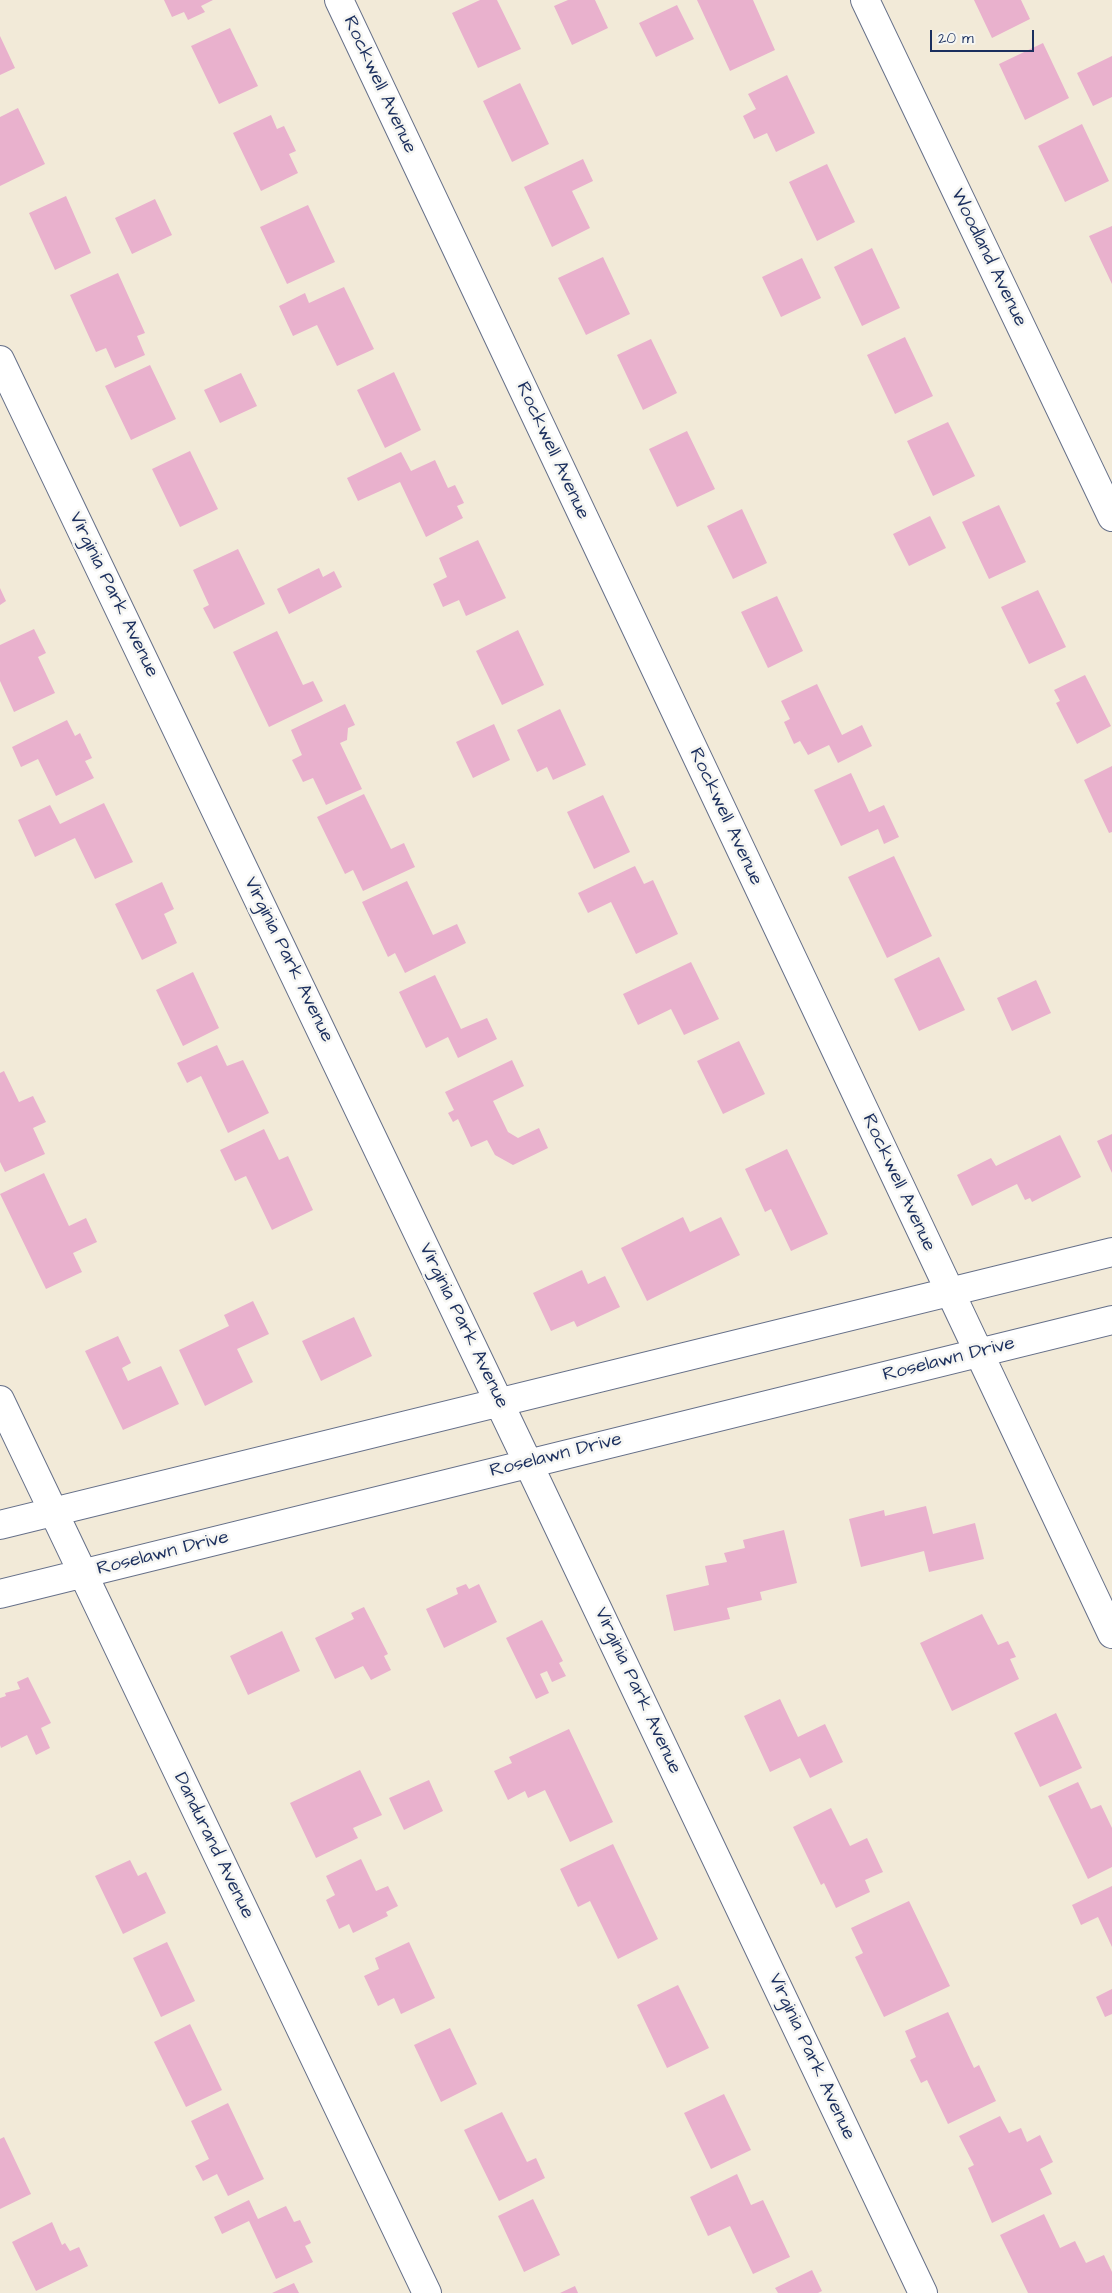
<!DOCTYPE html>
<html>
<head>
<meta charset="utf-8">
<style>
	body { margin:0 }
	#map { position:relative; width:1112px; height:2293px; overflow:hidden; background:#f2ead8; font-family:"Architects Daughter",sans-serif }
	canvas { display:block }
	.scale { position:absolute; left:930px; top:30px; width:104px; height:22px; box-sizing:border-box; border:2px solid #1b2f5e; border-top:0; padding-left:6px; font-size:15px; line-height:18px; white-space:nowrap; color:#1b2f5e; -webkit-text-stroke:4px #f6f6f2; paint-order:stroke }
</style>
</head>
<body>
<div id="map">
<canvas width="1112" height="2293"></canvas>
<div class="scale">20 m</div>
</div>
<script>
const g = document.querySelector('canvas').getContext('2d');
g.lineJoin = 'round';
function paint(path, color) {
  g.fillStyle = color;
  g.fill(path, 'evenodd');
}
function stroke(path, color, width, dash) {
  g.strokeStyle = color;
  g.lineWidth = width;
  g.lineCap = dash ? 'butt' : 'round';
  g.setLineDash(dash || []);
  g.stroke(path);
}
function drawText(font, color, halo, rows, align = 'center') {
  g.font = font + ' "Architects Daughter",sans-serif';
  g.lineWidth = 5;
  g.setLineDash([]);
  g.textBaseline = 'middle';
  g.strokeStyle = halo;
  g.fillStyle = color;
  for (const [text, x, y, turn = 0] of rows) {
    g.save();
    g.translate(x, y);
    g.rotate((+turn || 0) * Math.PI / 180);
    g.textAlign = isNaN(turn) ? turn : align;
    if (halo) g.strokeText(text, 0, 0);
    g.fillText(text, 0, 0);
    g.restore();
  }
}
paint(new Path2D(`
	M164,0h49l-12,6 4,6 -17,8 -4,-8 -12,5z
	M480,0h17l24,49 -43,19 -26,-55z
	M568,0h27l13,28 -36,17 -18,-39z
	M697,0h56l22,50 -45,21z
	M974,0h47l9,19 -38,19z
	M677,5l17,34 -38,18 -17,-34z
	M230,28l28,58 -39,18 -28,-58z
	M0,36l15,32 -15,7z
	M1043,43l26,55 -44,22 -26,-56z
	M1112,56v41l-19,9 -16,-33z
	M787,75l28,58 -39,19 -9,-19 -13,6 -11,-23 13,-7 -8,-15z
	M520,83l29,61 -37,18 -29,-61z
	M18,108l27,56 -45,22v-69z
	M271,115l6,14 7,-3 12,25 -7,3 9,19 -37,18 -28,-58z
	M1082,124l27,57 -44,21 -27,-56z
	M583,159l10,22 -21,10 18,37 -38,19 -28,-60z
	M827,164l28,58 -38,19 -28,-59z
	M66,196l25,57 -36,17 -26,-57z
	M155,199l17,36 -40,19 -17,-36z
	M308,205l27,57 -48,22 -27,-57z
	M1112,226v58l-23,-48z
	M872,248l28,60 -38,18 -28,-59z
	M603,257l27,57 -44,21 -28,-57z
	M802,258l19,40 -40,19 -19,-40z
	M118,273l27,60 -8,3 8,19 -30,13 -9,-20 -10,4 -26,-57z
	M344,287l30,62 -37,17 -20,-41 -24,11 -14,-30 26,-13 4,10z
	M905,337l28,59 -38,18 -28,-59z
	M651,339l26,54 -34,17 -26,-55z
	M150,365l26,54 -45,21 -26,-54z
	M394,372l27,58 -36,18 -28,-58z
	M241,373l16,33 -37,17 -16,-33z
	M948,422l27,54 -42,20 -26,-55z
	M687,431l28,58 -38,18 -28,-58z
	M190,451l28,58 -38,18 -28,-58z
	M401,452l10,19 24,-11 13,28 7,-3 9,18 -7,3 6,12 -37,19 -26,-55 -42,19 -11,-23z
	M999,505l27,57 -37,17 -27,-57z
	M742,509l25,54 -34,16 -26,-53z
	M930,516l16,32 -37,18 -16,-32z
	M478,540l28,58 -40,18 -7,-16 -16,7 -10,-23 14,-7 -8,-19z
	M238,549l27,55 -51,25 -11,-21 6,-3 -16,-35z
	M319,568l4,9 11,-6 8,16 -53,27 -12,-25z
	M0,588l6,13 -6,4z
	M1038,590l28,57 -37,17 -28,-57z
	M777,596l26,55 -35,17 -27,-56z
	M34,629l12,24 -8,4 17,36 -41,19 -14,-31v-36z
	M518,630l26,55 -42,20 -26,-54z
	M277,631l26,54 10,-4 10,20 -54,26 -36,-75z
	M1085,675l26,51 -34,18 -21,-41 4,-2 -6,-11z
	M817,684l25,51 20,-10 10,21 -34,17 -9,-18 -21,10 -8,-14 -6,3 -10,-22 6,-3 -9,-18z
	M345,704l10,21 -7,3 -1,12 -7,3 22,46 -36,16 -13,-27 -10,4 -11,-22 10,-5 -11,-25z
	M560,709l26,56 -33,15 -6,-13 -10,5 -20,-42z
	M67,720l8,16 5,-3 12,25 -7,3 9,17 -38,18 -18,-37 -17,8 -9,-20z
	M494,724l16,36 -37,18 -17,-36z
	M1112,766v66l-3,1 -25,-53z
	M851,773l18,39 15,-7 15,32 -15,7 -6,-15 -37,17 -27,-56z
	M364,794l27,55 13,-6 11,24 -52,24 -10,-21 -8,4 -28,-57z
	M603,795l27,57 -36,17 -27,-57z
	M104,803l29,59 -38,17 -20,-41 -40,19 -17,-37 32,-15 10,19z
	M894,856l38,80 -45,22 -39,-81z
	M635,866l9,18 9,-4 25,54 -42,20 -25,-52 -23,11 -10,-20z
	M407,881l26,54 24,-11 9,19 -61,30 -10,-20 -7,4 -26,-55z
	M162,882l12,27 -10,5 13,29 -35,17 -27,-56z
	M939,957l26,53 -46,21 -25,-52z
	M691,962l28,57 -35,16 -13,-26 -33,16 -15,-31z
	M193,972l26,56 -36,18 -27,-56z
	M435,975l26,54 26,-11 10,21 -39,19 -10,-21 -22,11 -27,-56z
	M1036,980l15,33 -39,18 -15,-33z
	M739,1041l26,53 -42,20 -26,-53z
	M217,1045l10,21 16,-6 26,53 -41,20 -27,-57 -14,7 -10,-20z
	M512,1060l12,26 -31,15 15,31 10,6 21,-10 9,20 -35,17 -18,-10 -8,-15 -16,7 -13,-28 -5,3 -5,-9 6,-3 -9,-18z
	M4,1071l15,31 14,-6 13,26 -13,6 12,26 -40,18 -5,-10v-89z
	M264,1129l15,31 9,-4 25,54 -41,20 -26,-54 -11,5 -15,-31z
	M1112,1134v39l-15,-32z
	M1060,1135l21,42 -49,25 -2,-4 -5,2 -8,-16 -45,22 -15,-31 34,-17 5,8z
	M787,1149l41,85 -37,17 -20,-42 -6,3 -20,-43z
	M44,1173l25,53 17,-8 11,24 -24,11 9,19 -36,17 -46,-95z
	M683,1217l7,15 31,-15 19,38 -93,46 -26,-53z
	M582,1270l6,14 17,-8 15,31 -43,20 -3,-6 -23,10 -18,-38z
	M253,1301l16,33 -32,15 16,33 -48,24 -26,-56 50,-24 -5,-11z
	M354,1317l18,39 -51,25 -19,-40z
	M118,1336l13,27 -9,5 6,13 33,-15 18,38 -56,26 -38,-79z
	M926,1506l7,28 42,-11 9,36 -55,13 -5,-21 -63,16 -12,-48 35,-9 1,6z
	M784,1530l13,53 -37,9 2,8 -35,8 3,11 -56,12 -8,-36 43,-10 -4,-19 22,-4 -3,-9 21,-5 -2,-8z
	M466,1584l3,5 10,-5 18,38 -53,26 -18,-39 32,-15 -2,-6z
	M364,1607l24,47 -4,2 7,14 -20,10 -8,-14 -28,13 -20,-41 39,-19 -3,-6z
	M982,1614l16,31 10,-4 8,16 -6,2 9,20 -67,32 -32,-68z
	M542,1620l21,41 -4,2 7,13 -14,6 -5,-11 -7,3 9,19 -13,6 -30,-61z
	M282,1631l18,40 -52,24 -18,-39z
	M28,1677l23,46 -10,5 9,20 -14,7 -9,-20 -26,13 -1,-3v-47l6,-2 -1,-3 15,-4 -3,-7z
	M780,1699l18,38 27,-13 18,38 -33,16 -10,-20 -30,14 -26,-56z
	M1056,1713l26,55 -42,19 -26,-54z
	M569,1729l44,93 -43,20 -25,-52 -17,8 -3,-7 -17,9 -14,-29 18,-8 -3,-6z
	M360,1770l22,45 -29,13 5,10 -42,20 -26,-55z
	M429,1780l14,31 -39,19 -15,-32z
	M1078,1782l13,27 10,-4 11,23v39l-24,12 -40,-83z
	M831,1808l19,38 17,-8 16,34 -18,8 5,12 -34,16 -12,-25 -3,2 -28,-58z
	M613,1844l45,95 -40,20 -28,-58 -12,6 -18,-38z
	M361,1859l15,32 12,-5 10,20 -12,6 2,4 -35,17 -4,-9 -10,5 -13,-29 9,-5 -9,-19z
	M130,1860l8,16 8,-4 20,41 -43,21 -28,-58z
	M1112,1886v61l-14,-30 -17,8 -9,-20z
	M909,1901l41,85 -66,31 -29,-60 8,-4 -12,-25z
	M167,1942l28,59 -34,16 -28,-59z
	M409,1942l26,56 -34,16 -7,-16 -16,8 -14,-30 15,-7 -4,-11z
	M678,1985l31,63 -42,20 -30,-63z
	M1112,1989v25l-7,3 -9,-20z
	M948,2012l26,56 5,-3 17,36 -48,23 -21,-44 -6,3 -11,-23 6,-3 -11,-26z
	M190,2024l32,66 -36,17 -32,-65z
	M450,2028l27,56 -36,18 -27,-57z
	M724,2094l27,56 -40,19 -27,-56z
	M228,2103l36,76 -36,17 -11,-22 -14,7 -8,-15 14,-7 -18,-38z
	M502,2112l25,50 9,-4 9,20 -46,23 -35,-71z
	M1000,2116l9,17 12,-5 6,14 13,-7 13,27 -13,7 12,25 -60,29 -24,-55 6,-3 -15,-29z
	M4,2137l27,57 -31,15v-70z
	M737,2174l14,31 12,-5 27,57 -37,17 -23,-48 -22,10 -18,-39z
	M533,2199l27,56 -36,17 -26,-56z
	M249,2200l9,19 28,-13 8,16 6,-2 11,23 -6,3 8,16 -37,17 -27,-58 -27,13 -8,-17z
	M1044,2214l16,34 15,-7 11,22 18,-8 8,17v21h-84l-28,-58z
	M52,2222l10,23 3,-2 5,8 9,-4 9,19 -52,25 -24,-49z
	M812,2270l10,21 -4,2h-40l-3,-5z
	M294,2283l5,10h-27z
	M575,2286l3,7h-18z`), '#e9b1cd');
const minor = new Path2D(`
	M339,0l773,1634
	M865,0l247,517
	M0,360l528,1103 395,830
	M0,1400l427,893
	M0,1525l1112,-273
	M0,1594l1112,-274`);
stroke(minor, '#667089', 30);
stroke(minor, '#fff', 28);
drawText('19px', '#1b2f5e', '#f6f6f2', [
	["Rockwell Avenue",379,85,65],
	["Woodland Avenue",988,258,64],
	["Rockwell Avenue",552,451,65],
	["Virginia Park Avenue",113,595,64],
	["Rockwell Avenue",725,817,65],
	["Virginia Park Avenue",288,960,64],
	["Rockwell Avenue",898,1183,65],
	["Virginia Park Avenue",463,1326,64],
	["Roselawn Drive",949,1360,-14],
	["Roselawn Drive",556,1456,-14],
	["Roselawn Drive",163,1554,-14],
	["Virginia Park Avenue",637,1691,65],
	["Dandurand Avenue",213,1846,64],
	["Virginia Park Avenue",811,2057,65]
]);
</script>
</body>
</html>
